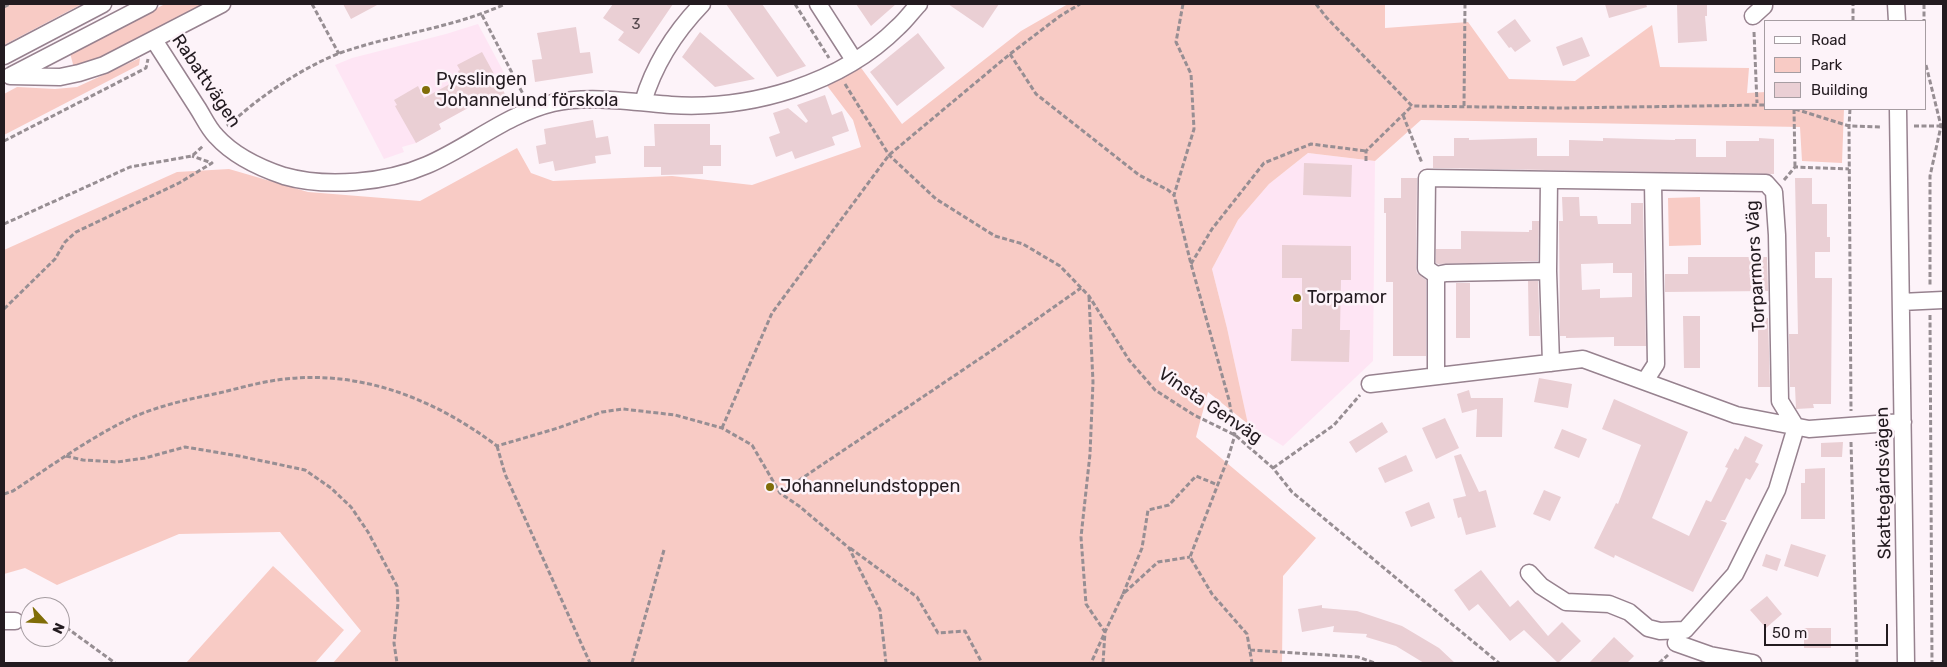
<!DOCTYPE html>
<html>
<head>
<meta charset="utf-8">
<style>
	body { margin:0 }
	#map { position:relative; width:1947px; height:667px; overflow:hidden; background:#fdf3f9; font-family:Rubik,sans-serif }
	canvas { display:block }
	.frame { position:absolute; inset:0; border:5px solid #231b20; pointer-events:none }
	.legend { position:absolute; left:1764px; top:20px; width:162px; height:90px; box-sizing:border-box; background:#fdf3f9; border:1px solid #a69da2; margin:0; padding:6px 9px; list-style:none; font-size:15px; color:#231b20 }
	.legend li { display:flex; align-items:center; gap:10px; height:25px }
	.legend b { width:25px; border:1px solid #a69da2 }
	.north { position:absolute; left:20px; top:597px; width:50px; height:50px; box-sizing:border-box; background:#fdf3f9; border:1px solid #a69da2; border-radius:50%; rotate:115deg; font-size:14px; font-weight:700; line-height:20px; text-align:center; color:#231b20 }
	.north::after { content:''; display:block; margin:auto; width:18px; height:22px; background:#806d08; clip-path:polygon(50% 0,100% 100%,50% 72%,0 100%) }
	.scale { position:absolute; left:1764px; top:624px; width:124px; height:22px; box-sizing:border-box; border:2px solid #231b20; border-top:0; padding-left:6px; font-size:15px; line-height:18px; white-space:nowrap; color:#231b20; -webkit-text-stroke:4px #fdf3f9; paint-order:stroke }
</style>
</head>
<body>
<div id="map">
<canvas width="1947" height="667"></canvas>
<div class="frame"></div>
<ul class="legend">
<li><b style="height:6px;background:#fff"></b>Road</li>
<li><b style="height:14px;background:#f8cbc5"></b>Park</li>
<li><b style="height:14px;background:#eacfd4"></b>Building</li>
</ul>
<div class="north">N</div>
<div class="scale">50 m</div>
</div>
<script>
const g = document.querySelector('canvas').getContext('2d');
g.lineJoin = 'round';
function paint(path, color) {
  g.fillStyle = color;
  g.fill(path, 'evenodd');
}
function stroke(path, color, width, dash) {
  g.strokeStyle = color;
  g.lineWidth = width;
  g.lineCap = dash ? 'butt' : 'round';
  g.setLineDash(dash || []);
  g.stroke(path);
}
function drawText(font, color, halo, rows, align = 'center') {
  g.font = font + ' Rubik,sans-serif';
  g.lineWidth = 5;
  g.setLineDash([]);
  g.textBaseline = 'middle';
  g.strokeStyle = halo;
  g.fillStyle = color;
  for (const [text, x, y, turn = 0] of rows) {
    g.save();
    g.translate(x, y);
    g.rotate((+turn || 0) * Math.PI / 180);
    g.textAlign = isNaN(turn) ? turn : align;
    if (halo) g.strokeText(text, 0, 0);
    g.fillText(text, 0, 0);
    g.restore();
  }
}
paint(new Path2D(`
	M478,24l31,58 -8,5 4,7 -25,14 -3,-5 -38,21 2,5 -25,14 -14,4 2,5 -20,7 -49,-94 17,-7 94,-24z
	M1308,153l67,8 -2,200 -90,85 -35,-22 -21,-96 -15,-59 26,-49 31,-36z`), '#fee5f4');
paint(new Path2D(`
	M4,4h78l-78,41z
	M165,4h44l-104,54 -31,10 -4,-15z
	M1068,4h317v24l83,-6 41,57 66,2 77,-56 8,42 89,1 -2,25 19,-1v17h78l-2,54 -40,-2 -2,-34 -379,-7 -46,41 -67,-8 -39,31 -31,36 -26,49 15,59 21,96 -40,-32 -12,45 120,101 -33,38 -1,86 52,1h-1001l28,-32 -81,-99 -101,2 -122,51 -32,-17 -21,6v-324l173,-78 52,-3 79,23 112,9 97,-53 14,25 22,8 119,-5 80,9 109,-38 -8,-27 -28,-37 34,-18 43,59 119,-93z
	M140,58l-1,7 -135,70v-41l13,-7 38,2 22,-2z
	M1700,197l1,48 -32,1 -1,-48z
	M273,566l71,64 -29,33h-129z`), '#f8cbc5');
paint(new Path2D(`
	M343,4h36l-28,15z
	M613,4h60l-34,50 -21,-14 6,-8 -21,-14z
	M726,4h36l44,62 -29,11z
	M856,4h40l-25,22z
	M948,4h51l-16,24z
	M1605,4h41l1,3 -38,11z
	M1677,4h30v12h-2l2,25 -29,2z
	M1515,19l16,22 -16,11 -4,-5 -2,1 -12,-16z
	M576,27l4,26 10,-1 3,21 -58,9 -3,-22 10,-1 -5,-26z
	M700,32l55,47 -40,8 -33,-30z
	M918,33l27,35 -48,38 -27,-34z
	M1582,37l8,19 -27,10 -7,-19z
	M482,52l23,42 -25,14 -3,-5 -38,21 2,5 -25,14 -21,-37 2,-1 -3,-5 24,-14 6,12 37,-20 -3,-7 2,-1 -3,-5z
	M825,95l7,20 10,-4 7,20 -17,6 3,8 -40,14 -3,-8 -16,6 -7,-20 11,-4 -7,-20 15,-5 18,15 2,-2 -11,-16z
	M593,120l3,18 12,-2 3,18 -16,2 1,7 -41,8 -2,-10 -14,3 -3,-18 10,-2 -2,-15z
	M654,124h56v21h11v21h-18v8l-42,1v-8h-17v-21h11z
	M1454,138h15v2l68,-2v18h32v-16l34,1v-3l72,2v-1h21v18h30v-16h33v-3l15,1v35l-341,-6v-12h21z
	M1304,163l48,2 -1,32 -48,-2z
	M1401,178h16l-1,90 1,5 9,7v76h-33v-74h-7v-69h-2v-15h17z
	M1795,178h17v26h15v33h3v15h-15v26h17l-1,126h-18l1,4 -18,1 -1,-22h-5l-1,-53h9z
	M1562,197h17l1,19h17l1,8h33v-21h12l3,143h-32v-9l-48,1v-2h-6l-1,-115h4zM1613,263v10h19v24l-32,1v-9l-18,1 -1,-26z
	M1532,221h7l-1,40 -100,3 -2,-1v-14h25v-18l68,1v-2h3z
	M1282,245l69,1v34h-10l-1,50h10l-1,32 -58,-1 1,-32h10v-51h-20z
	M1688,257h79l1,34 -103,1v-18h23z
	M1528,281h10l2,55h-11z
	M1456,283h14v55h-14z
	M1683,316h17v52h-16z
	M1758,318h10l2,69h-12z
	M1539,378l33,6 -4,24 -34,-6z
	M1469,390l2,8h32l-1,39h-26l1,-28 -15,4 -5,-19z
	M1614,399l74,33 -36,86 37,18 17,-36 5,2 17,-34 -3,-1 10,-19 3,2 7,-14 18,9 -8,17 4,2 -9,16 -4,-2 -21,42h-5l7,3 -34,69 -78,-37 -1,3 -20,-10 22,-45 2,1 23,-59 -39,-16z
	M1445,418l14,30 -23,11 -14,-31z
	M1382,422l6,10 -32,21 -7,-11z
	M1562,429l25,10 -8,19 -25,-10z
	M1843,442l-1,15h-21v-14z
	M1461,454l18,38 7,-2 10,37 -30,8 -5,-18 -3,1 -5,-19 13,-3 -12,-40z
	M1406,455l7,16 -28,12 -7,-15z
	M1825,468v51h-24v-36h4v-14z
	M1544,490l17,7 -11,24 -17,-7z
	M1429,502l6,16 -24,9 -6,-15z
	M1791,544l35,11 -8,22 -34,-11z
	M1766,554l15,5 -4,12 -15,-5z
	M1481,570l29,37 8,-7 30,36 14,-14 19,19 -23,22 -34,-33 -14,11 -32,-37 -9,7 -15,-21z
	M1767,596l15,18 -16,14 -16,-18z
	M1322,605v3l35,3 45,15 37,22 16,15h-31l-28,-17 -30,-9 1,-3 -34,-2 1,-6 -32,6 -4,-23z
	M1804,628h27v20h-27z
	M1614,637l20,19 -7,7h-38z`), '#eacfd4');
const minor = new Path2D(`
	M818,4l36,56
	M1896,4l1,17
	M1753,16l11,-10v-2
	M154,40c14,22 28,44 43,67 6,9 11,21 19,29 17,19 44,32 68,40 42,12 102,7 143,-11 42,-18 80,-51 126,-62 36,-8 81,-1 118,2 80,5 170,-21 227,-78 8,-7 14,-16 21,-23
	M4,56l99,-52
	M12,75l137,-71
	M10,76l50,1 19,-4 25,-8 118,-61
	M643,102c11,-37 33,-71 59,-98
	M1898,109l8,554
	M1548,271l1,-91
	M1436,275l10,-2 102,-2 3,92
	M1901,302l42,-2
	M1436,376v-101l-10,-7 1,-90 339,5 8,9 3,43 3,166 16,26 -19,63 -42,84 -50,56 -25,1 -12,-3 -19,-16 -20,-8 -43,-2 -25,-16 -12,-13
	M1645,381l11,-17 -3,-182
	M1370,384l213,-25 153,56 73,14 94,-7
	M4,621h11
	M1676,643l34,12 43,8`);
stroke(minor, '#97828f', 19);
stroke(new Path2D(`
	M312,4l27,50
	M795,4l34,54
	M1183,4l-7,38 15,32 3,55 -20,66 17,69 38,136 6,35 -7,23 -38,99 22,37 35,40 5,29
	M1316,4l10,13 86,89 151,2 203,-3
	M1924,4v17
	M4,7l6,-3
	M482,15l42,81
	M1853,21v-17
	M1754,32l3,71
	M1010,54l26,40 103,81 29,15 6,5
	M1926,65l15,61 -11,50v110
	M845,84l44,71 47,44 59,37 28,8 37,22 29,30 40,64 26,30 39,25 41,20 38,33 19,24 207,171
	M1464,106l1,-102
	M1794,109l1,58
	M1795,109l54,17 31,1
	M1850,109l-1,17 2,285
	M1403,115l19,48
	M227,126c11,-9 22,-19 33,-27 24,-18 52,-35 80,-46 54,-19 113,-25 165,-49
	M1914,126h29
	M4,141l142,-73 2,-9
	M1366,161v-10l46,-45
	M1784,180l11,-13 54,2
	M4,224l126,-57 62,-11 11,-10
	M1191,264l21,-35 52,-66 47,-19 55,7
	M1089,297l4,85 -3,72 -9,83 5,67 19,28 -14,31
	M4,309l51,-50 10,-17 11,-10 103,-49 33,-20 -20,-7
	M1930,315l2,348
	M722,428l50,-115 117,-158 121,-101 50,-38 20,-12
	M1851,442l6,221
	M497,446l8,28 85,189
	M66,456l17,4 34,2 28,-4 40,-11 54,9 66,14 26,18 20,19 17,25 29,54 1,17 -4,40 3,20
	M1273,468l61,-43 26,-30
	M786,489l211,-142 84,-59
	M4,494l9,-3c38,-25 75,-52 116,-72 28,-13 60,-20 90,-26 17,-4 34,-9 52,-12 82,-14 160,15 226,65l61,-18 44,-16 21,-3 52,6 47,13 30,17 28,48 19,13 50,42 31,62 6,53
	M850,548l67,49 21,36 27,-2 17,32
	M1123,594l19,-46 6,-38 21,-5 27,-29 22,9
	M60,623l55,40
	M1250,650l108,7 17,6
	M632,663l32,-113
	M1103,663l2,-31 18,-38 35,-32 32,-5
	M1659,663l9,-8`), '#978e93', 3, [5, 2.5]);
stroke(minor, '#fff', 16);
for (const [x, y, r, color] of [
	[426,90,5,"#806d08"],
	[1297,298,5,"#806d08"],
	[770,487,5,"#806d08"]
]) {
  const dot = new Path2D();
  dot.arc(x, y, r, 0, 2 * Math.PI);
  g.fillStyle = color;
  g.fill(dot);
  stroke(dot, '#fdf3f9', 2);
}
drawText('15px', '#55484d', null, [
	["3",636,25]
]);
drawText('18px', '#231b20', '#fdf3f9', [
	["Pysslingen",436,80],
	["Johannelund förskola",436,101],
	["Torpamor",1307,298],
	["Johannelundstoppen",780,487]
], 'left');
drawText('18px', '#231b20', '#fdf3f9', [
	["Rabattvägen",206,81,56],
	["Torparmors Väg",1756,266,-93],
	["Vinsta Genväg",1210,406,34],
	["Skattegårdsvägen",1884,483,-91]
]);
</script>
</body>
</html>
